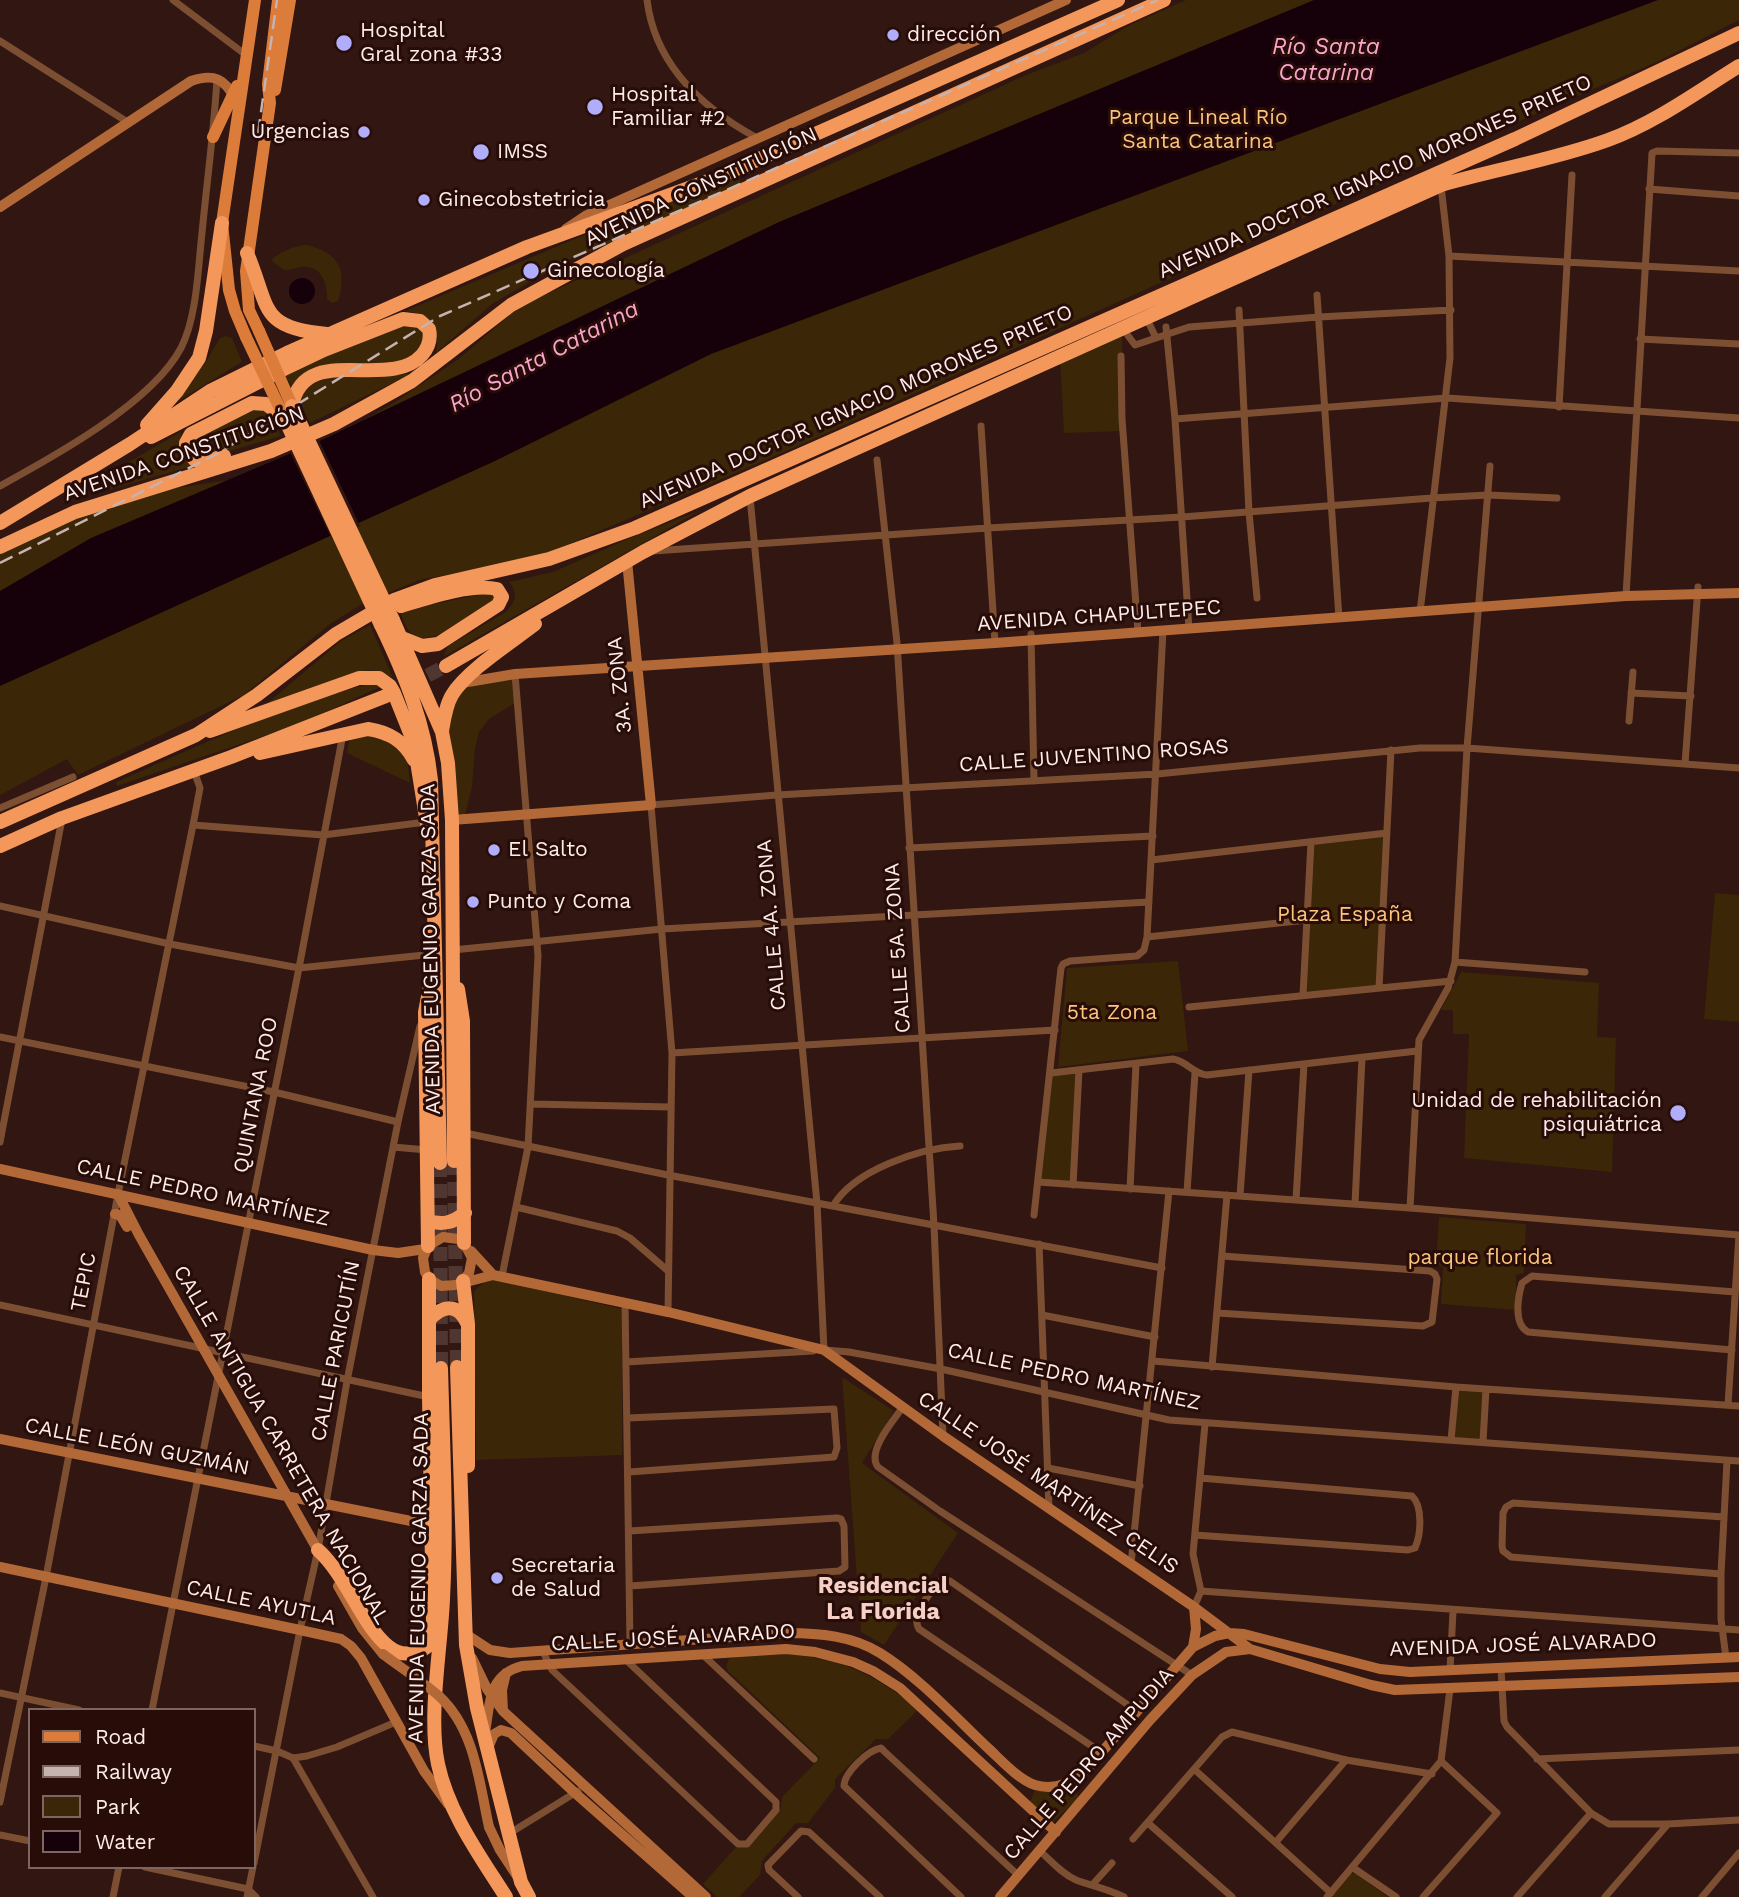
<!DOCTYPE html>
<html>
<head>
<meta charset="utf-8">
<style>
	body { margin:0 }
	#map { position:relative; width:1739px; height:1897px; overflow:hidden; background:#321611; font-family:"Work Sans",sans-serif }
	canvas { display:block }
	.legend { position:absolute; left:28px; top:1708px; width:228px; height:161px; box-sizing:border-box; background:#270c08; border:2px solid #7d6662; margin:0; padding:9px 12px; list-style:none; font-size:21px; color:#fdece9 }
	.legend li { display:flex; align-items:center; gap:14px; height:35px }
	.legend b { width:35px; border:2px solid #7d6662 }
</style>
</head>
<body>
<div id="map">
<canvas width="1739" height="1897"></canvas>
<ul class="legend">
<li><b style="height:9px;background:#dc7c3a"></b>Road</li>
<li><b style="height:9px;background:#c6b2af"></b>Railway</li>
<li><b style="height:19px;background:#3b2607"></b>Park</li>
<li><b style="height:19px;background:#16000a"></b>Water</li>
</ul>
</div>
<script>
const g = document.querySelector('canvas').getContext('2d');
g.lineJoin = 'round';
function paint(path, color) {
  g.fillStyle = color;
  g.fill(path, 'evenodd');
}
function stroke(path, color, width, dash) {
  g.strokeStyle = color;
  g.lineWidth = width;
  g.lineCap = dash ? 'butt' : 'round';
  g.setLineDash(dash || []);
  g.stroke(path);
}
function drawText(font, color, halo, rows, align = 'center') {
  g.font = font + ' "Work Sans",sans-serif';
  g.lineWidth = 6;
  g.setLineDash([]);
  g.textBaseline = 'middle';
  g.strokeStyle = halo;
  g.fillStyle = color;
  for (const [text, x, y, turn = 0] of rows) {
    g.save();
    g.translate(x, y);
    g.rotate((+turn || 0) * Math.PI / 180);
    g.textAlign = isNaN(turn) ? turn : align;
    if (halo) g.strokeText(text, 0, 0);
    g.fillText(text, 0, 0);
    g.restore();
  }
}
paint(new Path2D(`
	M1186,0h553v20l-82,42 -99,42 -769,346 -243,104 -26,7 -101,19 -57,24 -32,20 -86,71 -166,80 -11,-16 -67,36v-241l41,-22 101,-39 108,-16 97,-47 48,-28 65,-44 52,-45 30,-17 484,-221 58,-22 44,-27z
	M737,173l6,14 -107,47 -68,26 -76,44 -56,49c5,-26 -6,-39 -31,-42l179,-76z
	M307,245c32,8 41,25 31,56l-6,2 -5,-4c0,-16 -5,-34 -26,-32 -6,1 -10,3 -17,3l-11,-8 -1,-3c11,-8 21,-13 35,-14z
	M411,323l13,8c5,44 -76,32 -102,35 -13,2 -23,10 -31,20l-7,-13z
	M1122,328l1,103 -59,2 -4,-77z
	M225,336l7,2 10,24 -74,45 37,-44 15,-25z
	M411,374l-101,49c-3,-7 -11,-18 -9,-26 8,-29 85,-22 110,-23z
	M251,407l15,1 15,28 -72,21h-8l-9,-8 3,-12z
	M182,431c-5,15 -5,26 10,35l-87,25 -7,-11z
	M701,510l-258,147 5,-11 59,-35c9,-10 11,-18 2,-29l44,-10 72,-32z
	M492,592l4,8c-19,12 -68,54 -87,31 -4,-5 -7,-14 -9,-20z
	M370,625l23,53 -14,-7 -12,-1 -109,41 83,-70z
	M515,674l2,28 -27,16 -11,14 -4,16 -3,39 -8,32 -12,1 -5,-111 15,-26z
	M373,683l7,4 -78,36 -185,63 -1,-4c83,-36 169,-78 257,-99z
	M380,735l27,22 3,26 -63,-30 2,-11 4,-5z
	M1387,833l-8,155 -76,7 8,-153z
	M1715,893l24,2v127l-35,-3z
	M1178,961l10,90 -130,16 9,-99z
	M1461,972l138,11 -2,54 19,1 -4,134 -148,-14 5,-124h-16v-24h-12z
	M1079,1070l-6,115 -35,-3 13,-109z
	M1439,1217l87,7 -2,49 -8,2v35l-75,-6 2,-37 -7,-2z
	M489,1278l133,31v146l-146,5 -2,-169z
	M842,1377l52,34 -32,52 96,70 -74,112 -23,-13z
	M1456,1387l30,2 -3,53 -32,-2z
	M786,1654c61,6 84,19 133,55l-31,30h-12l-41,40v9l-27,35h-12l-34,38 -2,14 -21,22h-22l-14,-13 33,-37h9l36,-39 1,-11 38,-39 -92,-87 -2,-5 3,-7 9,-4z
	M1036,1788l24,3 12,-3 8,9 -27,25 -23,-20z
	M1350,1873l6,1 32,23h-61z`), '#3b2607');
paint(new Path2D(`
	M1314,0h344l-947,354 -216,107 -495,225v-95l91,-53 229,-97 459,-219z
	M289 291a13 13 0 1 1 26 0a13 13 0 1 1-26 0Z`), '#16000a');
paint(new Path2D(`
	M318,438l42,88 -28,13 -43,-89z`), '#321611');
stroke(new Path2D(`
	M409,685l37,-19
	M454,1161l3,206
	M440,1163l1,205`), '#503631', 14, [14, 7]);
stroke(new Path2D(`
	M173,0l69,52
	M647,0c8,65 55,108 110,138
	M0,41l129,82
	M1649,189l90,7
	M1449,256l290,15
	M1317,295l22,323
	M1239,310l10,202 8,86
	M1166,327l9,92 14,210
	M1123,329l12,16 21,-7 -10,-21
	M1156,338l33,-11 130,-10 132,-7
	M1640,339l99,5
	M1121,356l1,63 16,213
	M1559,407l13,-232
	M1175,419l272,-21 292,20
	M981,426l14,217
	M877,460l20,183 37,582 9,211
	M0,486c53,-29 152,-83 181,-138 16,-31 17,-80 21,-115 5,-52 12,-103 15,-154
	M750,497l67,706 7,147
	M653,551l335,-23 194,-11 250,-19 56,-3 69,3
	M1626,596l26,-443 5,-2 82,2
	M1420,612l30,-254 -1,-102 -8,-70
	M1031,634l3,147
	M1631,693l60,3
	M1629,721l4,-49
	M1685,764l13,-177
	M0,808l73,-31
	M193,825l130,10 103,-13
	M909,848l244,-12
	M1151,860l236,-27
	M0,906l170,38 129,24 135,-14
	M1147,937l160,-17
	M453,950l209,-21 487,-27
	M1455,962l130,10
	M1379,988l12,-238
	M1303,995l8,-153
	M1189,1007l262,-26
	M0,1037l274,55 124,30
	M672,1053l383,-23
	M1051,1073l122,-14c14,2 20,15 34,16l210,-24
	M531,1104l139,3
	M465,1133l203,42 494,93
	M0,1142l62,-323
	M393,1147l34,3
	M1038,1182l372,26 329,27 -11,170
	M1073,1185l6,-115
	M1130,1189l6,-125
	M1187,1192l8,-119
	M1240,1196l9,-126
	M1296,1200l8,-136
	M1355,1204l7,-146
	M833,1206c21,-36 87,-58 127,-60
	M516,1207l101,24 13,7 37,32
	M1410,1208l9,-168 29,-52 7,-26 12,-214 23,-282
	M1034,1215l27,-247 2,-4 7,-3 67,-5 7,-6 3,-13 16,-307
	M1039,1244l10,264
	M502,1276l26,-129 10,-191 -23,-282
	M625,1302l5,342
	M0,1305l429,92
	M668,1312l4,-259 -21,-248 126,-10 380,-21 263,-26h47l272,20
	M1217,1313l206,13 9,-4 5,-43 -2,-5 -5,-3 -208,-15
	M1042,1315l113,22
	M825,1350l24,2 92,17 228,51 570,41
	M1732,1350l-204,-18c-15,-8 -10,-35 -6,-49l10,-7 203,16
	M1153,1361l303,26 283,19
	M626,1362l187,-11
	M1212,1367l15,-172
	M903,1407c-10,14 -37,45 -25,60l62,44 252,164
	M628,1418l206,-9 3,39 -3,9 -205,15
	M1451,1440l5,-53
	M1483,1442l3,-53
	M1048,1468l92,18
	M629,1531l208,-13 4,1 3,7 1,41 -6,4 -209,15
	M1195,1535l213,15 7,-2c6,-13 8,-42 -3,-52l-212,-18
	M1131,1564l38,-373
	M1721,1574l-210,-17 -8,-6 -1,-5 1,-33 3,-6 7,-4 211,14
	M1201,1591l538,39
	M1194,1607l7,-16 -8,-37 12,-130
	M543,1652l9,18 186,174h9l29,-34v-8l-151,-143
	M702,1654l112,105
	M1726,1658l-5,-39v-45l6,-113
	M1501,1669l3,52 3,6 84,86 18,11h59l71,-4
	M1450,1671l3,-60
	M0,1693l79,17
	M152,1710l147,-742 44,-234
	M254,1746l23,5 16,7 14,-2 30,-9 59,-25
	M1102,1753l-183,-124c-9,-16 10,-33 19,-46l4,-3 8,1 188,131
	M293,1758l80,139
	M1537,1759l202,-9
	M1194,1769l137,124
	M0,1802l46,-225 72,-383 75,-369 7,-37 -6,-17
	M1148,1823l84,74
	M510,1833l68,-42
	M0,1835l30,6
	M1133,1839l89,-102 10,-5 114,28 86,14
	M1276,1842l70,-82
	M1040,1851c11,10 22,23 36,29 16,6 32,9 48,17
	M254,1863l46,-233 18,-80 29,-169 51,-259 22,-96
	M145,1867l103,22 8,8
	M1352,1867l44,30
	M1093,1884l19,-21
	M113,1897l6,-30
	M247,1897l6,-30
	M798,1897l-29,-27 -1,-5 33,-34 8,1 71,65
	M961,1897l-117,-111c0,-13 24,-36 37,-38l4,4 134,124
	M1327,1897l114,-136 9,-72
	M1423,1897l74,-84 -56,-52
	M1517,1897l74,-84
	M1605,1897l63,-73
	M1702,1897l37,-44`), '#7d4f32', 7);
stroke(new Path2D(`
	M0,207l191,-126c23,-8 34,-2 44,18
	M566,229l21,-14 479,-215
	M462,683l53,-9 480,-31 631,-47 113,-3
	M452,820l199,-15 -24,-244
	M0,1169l373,81 25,3 27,-4
	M118,1194l21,41 181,319
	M115,1214l5,1 7,12
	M471,1251l22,24
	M463,1281l6,-8 3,-15 -8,-15 -6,-4 -15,-2 -15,9 -5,12 2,14 4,7 12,7 14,-1 38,-10 175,37 156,38 119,86 251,171 56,42
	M0,1439l431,86
	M0,1567l300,63 41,9 10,7 10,12 63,113 24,33
	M338,1586l24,42 21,26
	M464,1633l26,17 20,3 277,-20c32,0 66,3 93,20 39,24 76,65 109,96 13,12 29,30 46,36 17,5 32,0 46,-9l112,-129 22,-11 14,-3 15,1 136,35 30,3 329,-15
	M1193,1647l3,-18 -2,-22
	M472,1658l15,31 16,22 203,186
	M503,1711l-1,-21 4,-17
	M485,1733c5,-30 3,-58 37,-67l264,-17 29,3 38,10 20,9 27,17 156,144
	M488,1748l6,-14 7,-4 10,3 64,60 118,104
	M489,1827l11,23 17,26
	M1000,1897l150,-177 42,-45 34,-23 24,-3 121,36 24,5 344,-13`), '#b36937', 10);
stroke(new Path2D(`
	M275,90l15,-90
	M213,137l24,-51
	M259,331l-10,-21 -3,-39 24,-168 -2,-19 10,-84
	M246,337l-11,-26 -6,-21 -7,-67 33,-223`), '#dc7c3a', 12);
stroke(new Path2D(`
	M247,253c23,54 11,75 80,81
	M147,425l30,-34 22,-33 7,-27 16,-108
	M151,437l133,-68 40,-19 79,-31 17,2 9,8c2,9 0,18 -7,26 -33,37 -118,-14 -130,51
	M224,456l-13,4h-16l-9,-10v-7l5,-9 61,-31 14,1 18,13
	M0,523l130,-79 80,-53 77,-38 240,-106 189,-69 402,-178
	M0,547l75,-35 196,-61 63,-27 78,-43 99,-76 112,-61 541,-244
	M401,606c26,-8 70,-23 96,-17l5,8 -4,8 -60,39 -16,2 -20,-8
	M393,620l49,112 6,31 4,57 2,341
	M381,625c24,50 44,99 50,155l9,383
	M446,666l197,-114 107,-56 691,-311c55,-16 112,-25 167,-45 47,-17 89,-48 131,-74
	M210,731l149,-53h20l11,8 4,7 20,50 13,81
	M442,731c2,-12 4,-26 10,-36 14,-24 60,-53 83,-71
	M260,753l108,-24c21,3 36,12 46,31
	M0,822l196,-87 61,-40 79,-61 58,-34 41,-15 114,-26 86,-31 880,-389 224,-106
	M0,846l62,-28 169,-61 155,-61
	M458,989l5,32 1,222
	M428,1221c15,4 25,2 37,-8
	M428,1246l-3,-234 5,-26
	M463,1281l5,43v142
	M429,1320c14,-15 29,-17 38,3
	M457,1367l9,278 11,63 44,174 8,15
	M441,1368c2,77 6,154 2,231 -2,49 -15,118 -5,165 10,48 42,92 68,133
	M318,1550c29,26 44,76 71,97 12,10 29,8 40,-2l4,-24 -4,-224v-118`), '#f4975b', 14);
stroke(new Path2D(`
	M258,133l19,-133
	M0,563l217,-109 223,-138 718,-316`), '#c6b2af', 2.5, [14, 7]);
stroke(new Path2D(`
	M383,1654c18,14 39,27 56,42 36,33 40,86 50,131`), '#b36937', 10);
stroke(new Path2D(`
	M259,331l33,75
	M246,337l38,80`), '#dc7c3a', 12);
stroke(new Path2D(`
	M292,406l101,214
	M284,417l97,208`), '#f4975b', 14);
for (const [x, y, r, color] of [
	[893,35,7,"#b0aefa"],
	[344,43,9,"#b0aefa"],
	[595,107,9,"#b0aefa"],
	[364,132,7,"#b0aefa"],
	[481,152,9,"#b0aefa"],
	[424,200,7,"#b0aefa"],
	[531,271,9,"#b0aefa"],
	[494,850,7,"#b0aefa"],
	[473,902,7,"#b0aefa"],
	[1678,1113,9,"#b0aefa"],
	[497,1578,7,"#b0aefa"]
]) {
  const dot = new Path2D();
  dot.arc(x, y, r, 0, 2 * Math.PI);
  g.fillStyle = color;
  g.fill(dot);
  stroke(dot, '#270c08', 2.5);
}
drawText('21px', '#fdece9', '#270c08', [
	["Hospital",360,31],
	["Gral zona #33",360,55],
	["dirección",907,35],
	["Hospital",611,95],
	["Familiar #2",611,119],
	["Urgencias",350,132,"right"],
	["IMSS",497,152],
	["Ginecobstetricia",438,200],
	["Ginecología",547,271],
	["El Salto",508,850],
	["Punto y Coma",487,902],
	["Unidad de rehabilitación",1662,1101,"right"],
	["psiquiátrica",1662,1125,"right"],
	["Secretaria",511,1566],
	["de Salud",511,1590]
], 'left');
drawText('21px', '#fcc57b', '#270c08', [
	["Parque Lineal Río",1198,118],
	["Santa Catarina",1198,142],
	["Plaza España",1345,915],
	["5ta Zona",1112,1013],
	["parque florida",1480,1258]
]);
drawText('21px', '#fdece9', '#270c08', [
	["AVENIDA DOCTOR IGNACIO MORONES PRIETO",1375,177,-24],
	["AVENIDA CONSTITUCIÓN",701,187,-25],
	["AVENIDA DOCTOR IGNACIO MORONES PRIETO",856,407,-24],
	["AVENIDA CONSTITUCIÓN",184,454,-19],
	["AVENIDA CHAPULTEPEC",1099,616,-4],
	["3A. ZONA",620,685,-96],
	["CALLE JUVENTINO ROSAS",1094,756,-4],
	["CALLE 4A. ZONA",772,925,-95],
	["CALLE 5A. ZONA",898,948,-94],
	["AVENIDA EUGENIO GARZA SADA",431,949,-91],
	["QUINTANA ROO",256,1095,-79],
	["CALLE PEDRO MARTÍNEZ",203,1193,12],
	["TEPIC",84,1282,-79],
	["CALLE PARICUTÍN",336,1351,-79],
	["CALLE PEDRO MARTÍNEZ",1074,1377,12],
	["CALLE ANTIGUA CARRETERA NACIONAL",281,1445,60],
	["CALLE LEÓN GUZMÁN",137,1447,11],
	["CALLE JOSÉ MARTÍNEZ CELIS",1048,1483,34],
	["AVENIDA EUGENIO GARZA SADA",419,1578,-89],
	["CALLE AYUTLA",261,1603,12],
	["CALLE JOSÉ ALVARADO",673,1638,-3],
	["AVENIDA JOSÉ ALVARADO",1523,1645,-2],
	["CALLE PEDRO AMPUDIA",1089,1764,-49]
]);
drawText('italic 23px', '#f9a5cf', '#270c08', [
	["Río Santa",1326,47],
	["Catarina",1326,73],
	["Río Santa Catarina",544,357,-28]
]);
drawText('bold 23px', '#f6cfc7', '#270c08', [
	["Residencial",883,1586],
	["La Florida",883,1612]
]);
</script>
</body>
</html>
